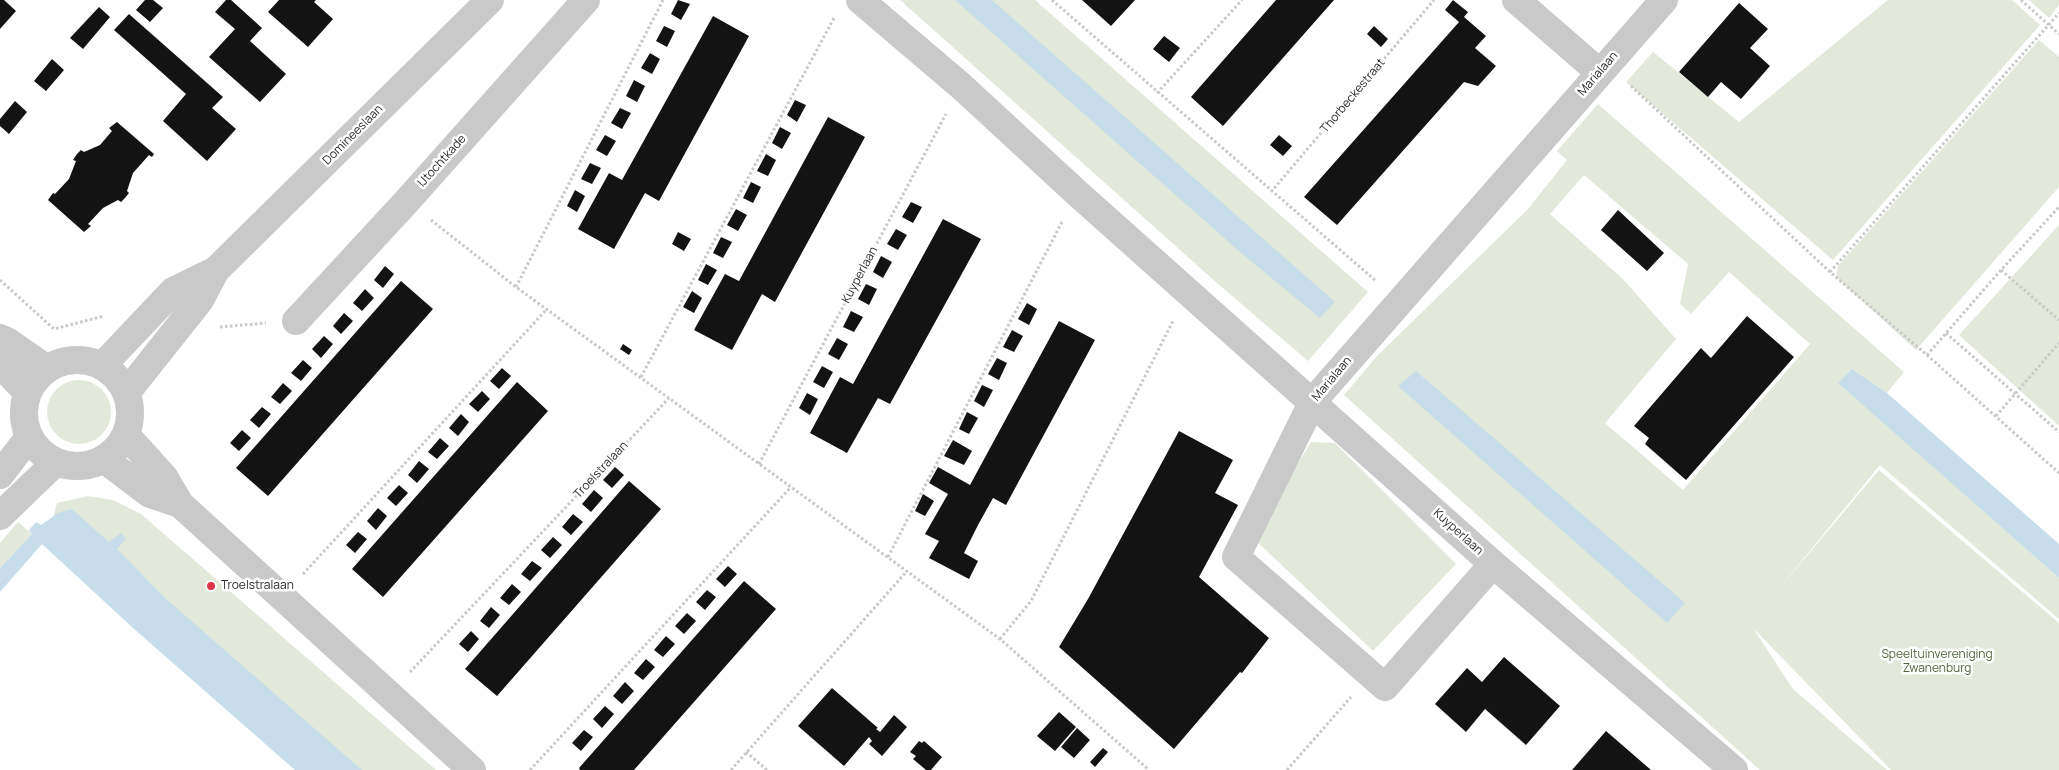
<!DOCTYPE html>
<html>
<head>
<meta charset="utf-8">
<style>
	body { margin:0 }
	canvas { display:block; background:#fff }
</style>
</head>
<body>
<canvas width="2059" height="770"></canvas>
<script>
const g = document.querySelector('canvas').getContext('2d');
g.lineJoin = 'round';
function paint(path, color) {
  g.fillStyle = color;
  g.fill(path, 'evenodd');
}
function stroke(path, color, width, dash) {
  g.strokeStyle = color;
  g.lineWidth = width;
  g.lineCap = dash ? 'butt' : 'round';
  g.setLineDash(dash || []);
  g.stroke(path);
}
function drawText(font, color, halo, rows, align = 'center') {
  g.font = font + ' Manrope,sans-serif';
  g.lineWidth = 5;
  g.setLineDash([]);
  g.textBaseline = 'middle';
  g.strokeStyle = halo;
  g.fillStyle = color;
  for (const [text, x, y, turn = 0] of rows) {
    g.save();
    g.translate(x, y);
    g.rotate((+turn || 0) * Math.PI / 180);
    g.textAlign = isNaN(turn) ? turn : align;
    if (halo) g.strokeText(text, 0, 0);
    g.fillText(text, 0, 0);
    g.restore();
  }
}
paint(new Path2D(`
	M900,0h135l333,292 -60,69 -91,-78z
	M1888,0h124l28,25 -207,235 -207,-178 27,-30 86,70z
	M2029,0h30v5l-10,13z
	M2039,40l20,17v130l-143,163 -80,-73 2,-11z
	M1598,104l306,268 -17,21 -35,-24 -13,14 220,195v41l-179,-154 -102,125 101,-120 180,153v147h-168l-138,-142 40,61 94,81h-127l-416,-375 33,-39 150,-146 40,-50 -10,-9zM1584,175l104,89 -8,40 11,10 38,-42 81,72 -127,146 -78,-67 71,-84 -53,-60 -73,-65z
	M2059,225v201l-100,-91z
	M47 412a32 32 0 1 1 64 0a32 32 0 1 1-64 0Z
	M1311,442l24,1 121,121 -83,87 -120,-113z
	M88,496l25,4 28,14 295,256h-114l-275,-229 10,-38z
	M18,522l14,12 -32,34v-25z`), '#e3e9da');
paint(new Path2D(`
	M955,0h37l343,302 -15,16 -80,-66z
	M1852,369l35,24 172,151v34l-221,-195z
	M1416,371l269,232 -18,20 -269,-237z
	M72,509l37,33 12,-9 5,6 -9,10 48,49 197,172h-67l-162,-142 -91,-84 -42,48v-24l32,-34 -3,-4 7,-8 5,3 17,-12z`), '#c7dde9');
paint(new Path2D(`
	M0,0h4l12,11 -16,18z
	M145,0h8l10,8 -13,14 -14,-12z
	M226,0h5l31,28 -12,13 36,33 -26,28 -51,-45 26,-28 -20,-17z
	M279,0h37l-2,2 19,17 -25,28 -40,-35z
	M678,0l12,4 -9,16 -10,-6z
	M1082,0h53l-24,26z
	M1276,0h58l-111,126 -32,-29z
	M1453,0l15,12 -4,5 22,19 -11,12 21,18 -18,20 -14,-4 -127,143 -33,-28 155,-175 -14,-12z
	M1739,3l29,26 -18,19 20,18 -29,33 -20,-17 -13,15 -29,-25z
	M99,7l11,10 -27,32 -13,-11z
	M129,14l94,83 -11,11 24,21 -29,32 -44,-40 23,-27 -72,-64z
	M713,16l36,20 -90,165 -14,-8 -31,56 -36,-20 31,-56 13,7z
	M664,26l11,5 -8,16 -11,-6z
	M1374,26l14,13 -7,8 -14,-13z
	M1164,36l16,12 -11,14 -16,-13z
	M650,53l10,6 -8,15 -11,-6z
	M52,59l12,11 -18,21 -12,-10z
	M634,80l11,6 -8,16 -11,-6z
	M795,100l11,5 -9,17 -10,-7z
	M15,101l12,11 -18,22 -9,-8v-7z
	M620,108l11,5 -9,16 -11,-6z
	M828,117l37,20 -90,165 -13,-8 -30,56 -38,-20 31,-56 14,7z
	M117,122l37,32 -2,3 -3,-2 -16,18 -6,18 2,2 -4,5 -4,4 -3,-2 -15,8 -15,16 3,2 -7,6 -36,-32 5,-7 2,1 14,-15 7,-18 -3,-1 4,-6 4,-4 3,2 16,-7 12,-14 -3,-3z
	M780,127l11,6 -9,16 -10,-6z
	M605,135l11,6 -9,15 -11,-6z
	M1279,135l13,11 -9,10 -13,-11z
	M766,154l10,6 -8,16 -11,-5z
	M590,163l11,5 -9,16 -11,-5z
	M751,182l10,5 -8,16 -10,-5z
	M575,190l10,6 -8,16 -10,-6z
	M911,202l11,5 -9,16 -11,-6z
	M736,209l11,6 -9,16 -11,-6z
	M1618,210l46,43 -17,18 -46,-41z
	M943,219l38,20 -91,165 -12,-6 -31,55 -37,-20 30,-56 13,7z
	M896,229l11,6 -9,15 -11,-6z
	M678,232l13,7 -7,12 -12,-7z
	M721,237l11,5 -9,16 -10,-5z
	M881,256l11,6 -9,16 -10,-6z
	M706,264l11,6 -9,15 -10,-5z
	M385,266l9,8 -11,14 -9,-8z
	M401,281l32,28 -165,187 -32,-28z
	M866,284l11,5 -8,16 -11,-6z
	M365,289l9,9 -12,13 -9,-8z
	M692,291l10,7 -8,15 -11,-6z
	M1027,303l10,6 -8,16 -11,-6z
	M851,311l12,6 -9,15 -11,-5z
	M344,313l9,8 -12,13 -8,-8z
	M1747,316l47,41 -108,123 -41,-36 4,-6 -15,-12 67,-78 10,10z
	M1059,321l36,19 -89,165 -13,-7 -15,27 -14,28 14,8 -9,18 -40,-21 10,-17 -14,-7 23,-40 -19,-11 9,-16 32,18z
	M1012,330l11,6 -9,16 -11,-5z
	M324,336l9,8 -12,14 -9,-9z
	M837,338l11,6 -9,16 -11,-6z
	M623,344l9,6 -3,5 -9,-6z
	M997,358l10,5 -8,17 -11,-6z
	M303,360l9,8 -11,13 -10,-8z
	M822,366l11,6 -9,16 -11,-6z
	M502,368l9,8 -12,13 -9,-8z
	M517,382l31,29 -165,186 -31,-28z
	M283,383l9,8 -12,13 -9,-7z
	M982,385l11,5 -9,17 -10,-6z
	M482,391l8,8 -12,13 -9,-8z
	M807,393l11,6 -8,16 -11,-7z
	M262,407l9,7 -12,14 -9,-8z
	M967,412l11,6 -9,16 -10,-5z
	M461,414l8,8 -11,14 -9,-8z
	M242,430l9,8 -12,13 -9,-8z
	M1179,431l54,29 -18,33 23,12 -39,72 70,61 -27,35 -2,-1 -66,77 -115,-102 29,-48z
	M440,438l9,8 -12,13 -9,-7z
	M953,440l19,11 -8,14 -20,-9z
	M419,461l10,8 -12,14 -9,-8z
	M615,467l9,8 -12,13 -9,-8z
	M629,481l32,28 -164,187 -32,-27z
	M399,485l9,8 -12,13 -9,-8z
	M594,490l9,8 -12,14 -9,-8z
	M923,494l11,7 -9,15 -10,-5z
	M378,508l9,8 -11,14 -9,-9z
	M573,514l10,8 -12,13 -9,-8z
	M358,532l9,7 -12,14 -9,-8z
	M553,537l9,8 -12,13 -9,-8z
	M532,561l10,7 -12,13 -9,-7z
	M728,566l9,8 -12,13 -9,-8z
	M744,581l32,28 -142,161h-54l-1,-2z
	M512,584l9,8 -12,13 -9,-7z
	M707,590l9,7 -11,13 -9,-8z
	M491,607l9,8 -11,13 -9,-7z
	M687,613l9,8 -12,13 -9,-8z
	M471,631l8,8 -11,13 -9,-8z
	M666,636l9,8 -12,13 -9,-7z
	M1504,657l56,49 -34,39 -41,-36 -19,23 -31,-28 32,-36 15,14z
	M646,659l9,8 -12,13 -9,-7z
	M625,682l9,9 -12,13 -9,-8z
	M832,688l46,40 -2,1 4,3 14,-17 13,12 -25,29 -13,-12 3,-3 -3,-4 -25,29 -46,-40z
	M605,706l9,8 -12,14 -9,-9z
	M1059,712l17,15 -21,24 -18,-15z
	M1077,728l13,12 -16,18 -13,-11z
	M584,730l9,7 -12,14 -9,-8z
	M1606,731l45,39h-79z
	M919,741l3,2 2,-2 18,16 -11,13h-5l-13,-11 3,-3 -6,-4z
	M1103,748l5,4 -13,15 -5,-5z`), '#131313');
stroke(new Path2D(`
	M1052,0l324,281
	M2021,0l38,34
	M1631,86l199,186 97,83 132,118
	M1157,93l85,-93
	M1271,192l163,-192
	M431,220l85,67 484,352 149,131
	M2001,270l58,50
	M1830,272l229,-259
	M0,280l54,49 50,-13
	M516,287l147,-287
	M220,327l46,-4
	M1946,333l113,99
	M1927,355l74,-85 58,-63
	M641,377l193,-359
	M1996,416l63,-73
	M759,464l187,-350
	M888,557l174,-335
	M303,574l244,-265
	M1000,639l31,-38 142,-280
	M410,672l259,-274
	M746,752l21,18
	M530,770l261,-283
	M731,770l176,-199
	M1287,770l64,-73`), '#c9c9c9', 3, [2.5, 2.5]);
stroke(new Path2D(`
	M860,0l101,86 116,107 416,371 241,206
	M1516,0l83,72
	M296,321l111,-120 179,-201
	M0,338l7,3 40,28
	M0,364l27,28
	M0,475l29,-38
	M0,516l55,-53
	M1493,564l-108,123 -149,-130 77,-156 351,-401`), '#c9c9c9', 28);
stroke(new Path2D(`
	M24 413a53 53 0 1 1 106 0a53 53 0 1 1-106 0Z
	M102,366l71,-75 43,-21
	M127,392l73,-92 16,-30 274,-270
	M126,435l38,42 16,27 292,266
	M105,460l45,34 30,10`), '#c9c9c9', 28);
for (const [x, y, r, color] of [
	[211,586,5,"#dc3549"]
]) {
  const dot = new Path2D();
  dot.arc(x, y, r, 0, 2 * Math.PI);
  g.fillStyle = color;
  g.fill(dot);
  stroke(dot, '#fff', 2);
}
drawText('12px', '#2c2c2c', '#fff', [
	["Marialaan",1598,74,-49],
	["Thorbeckestraat",1353,96,-50],
	["Domineeslaan",353,135,-45],
	["IJtochtkade",442,161,-48],
	["Kuyperlaan",860,275,-62],
	["Marialaan",1332,379,-50],
	["Troelstralaan",601,470,-47],
	["Kuyperlaan",1458,532,42]
]);
drawText('12px', '#2c2c2c', '#fff', [
	["Troelstralaan",221,586]
], 'left');
drawText('12px', '#51653c', '#fff', [
	["Speeltuinvereniging",1937,655],
	["Zwanenburg",1937,669]
]);
</script>
</body>
</html>
